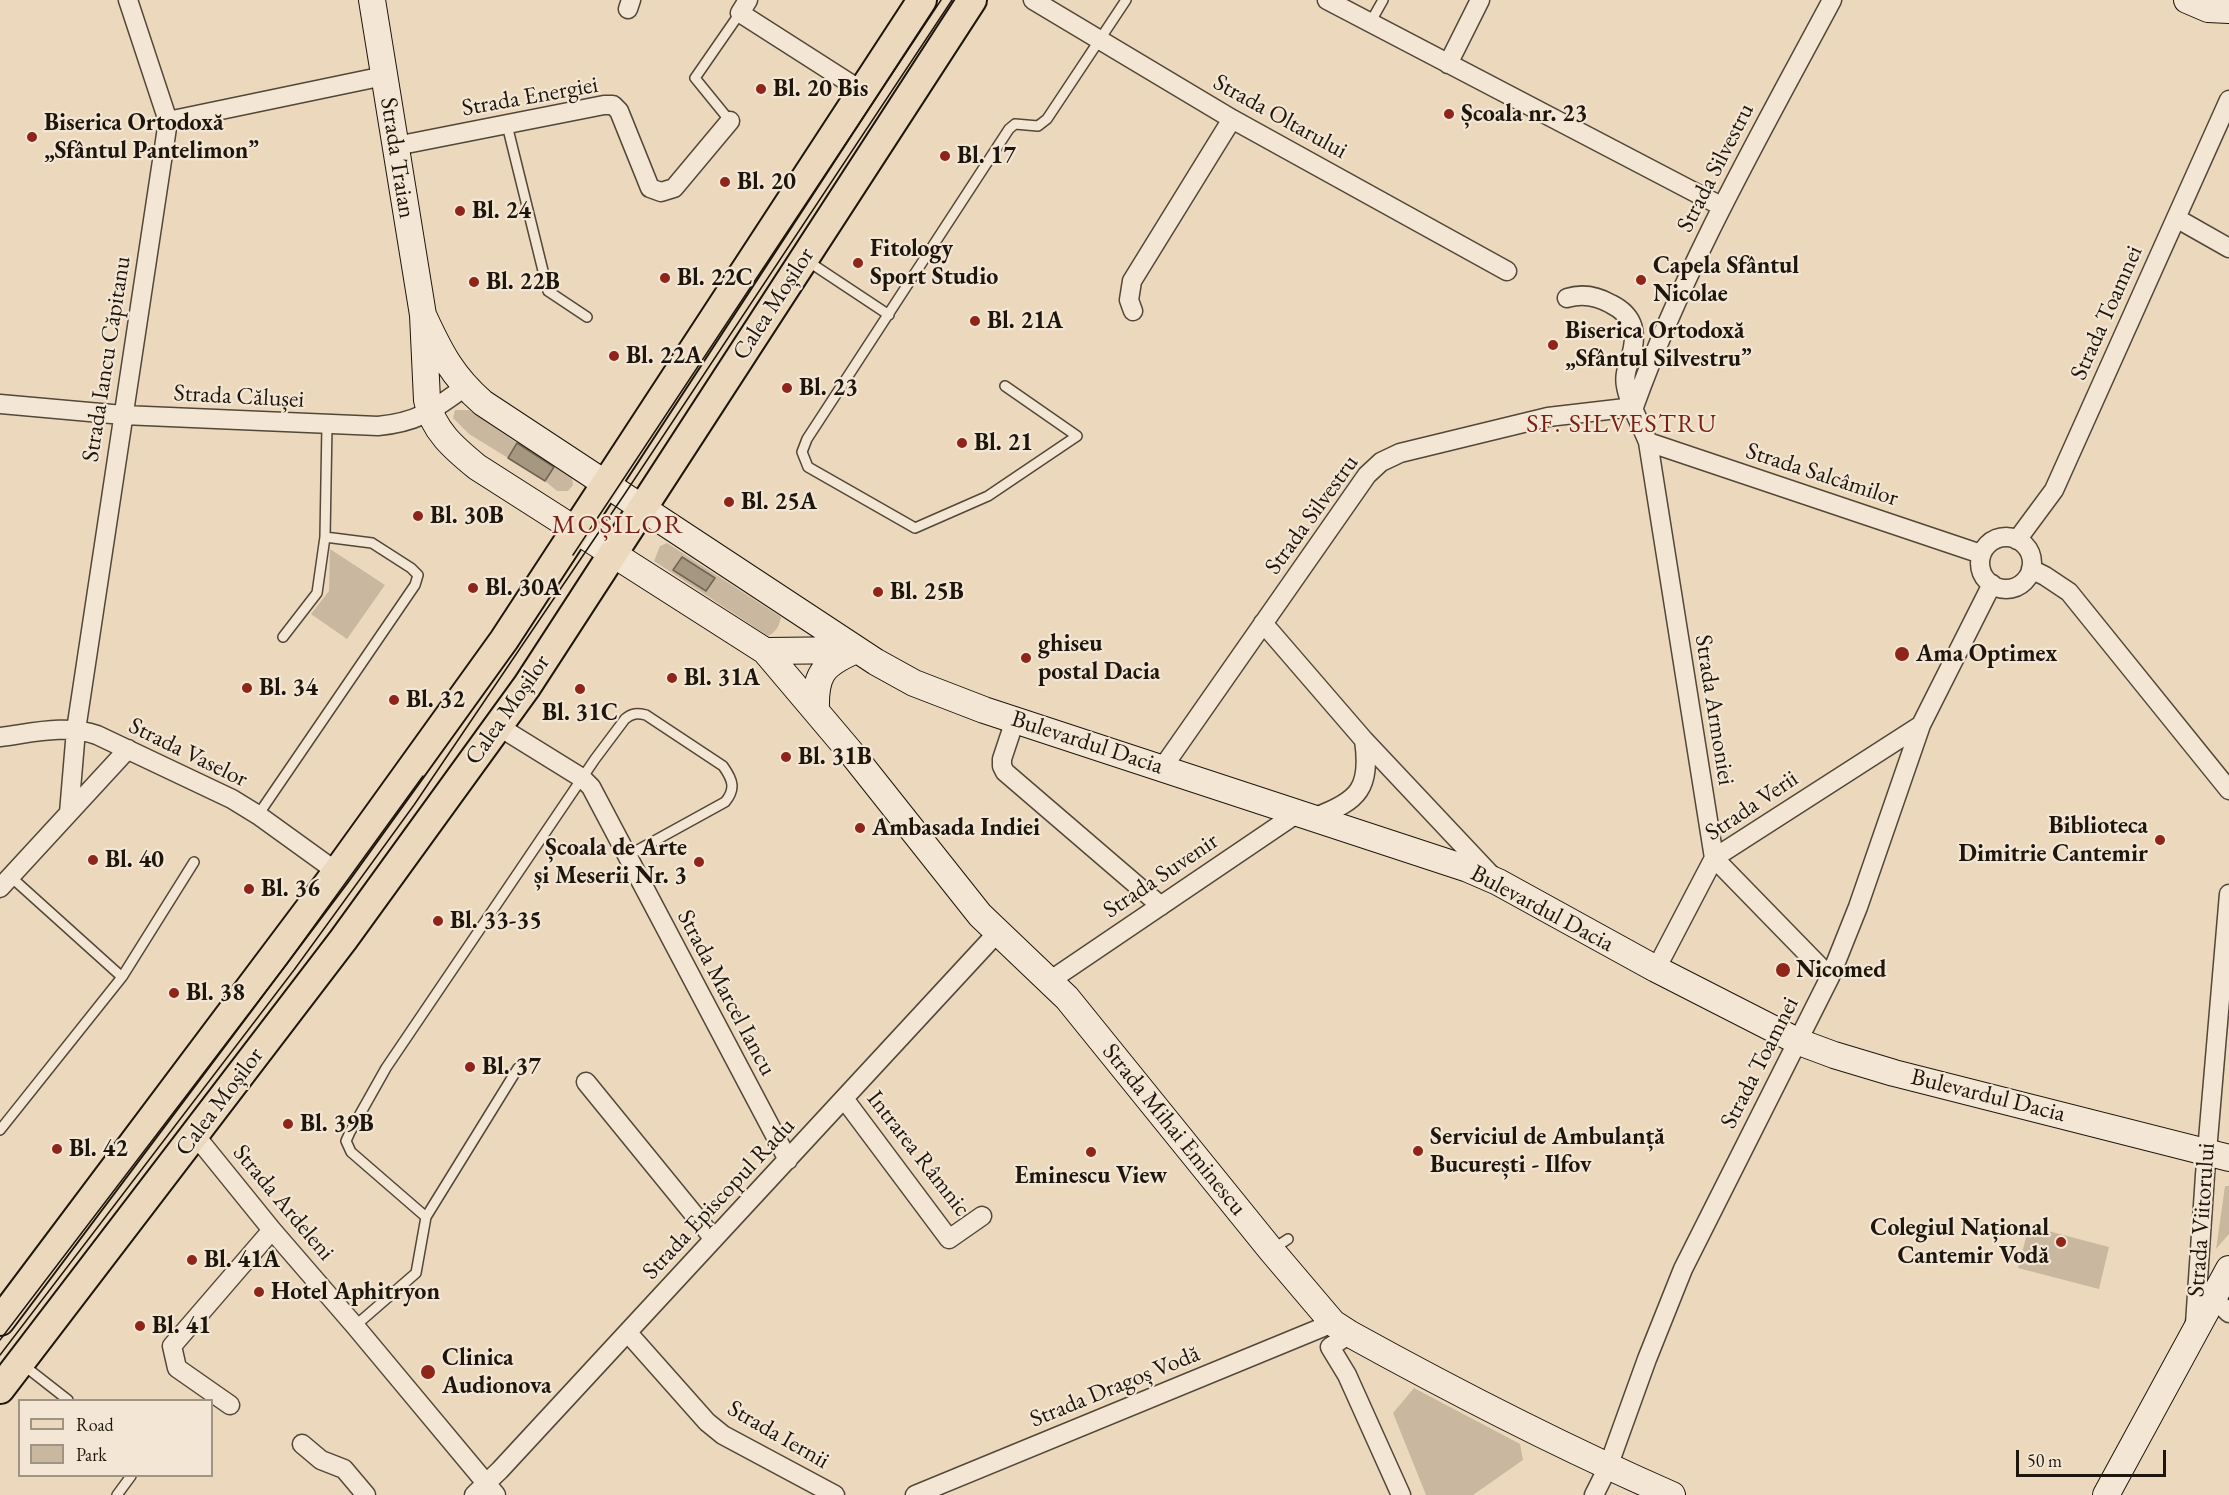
<!DOCTYPE html>
<html>
<head>
<meta charset="utf-8">
<style>
	body { margin:0 }
	#map { position:relative; width:2229px; height:1495px; overflow:hidden; background:#ecd9bd; font-family:"EB Garamond",serif }
	canvas { display:block }
	.legend { position:absolute; left:18px; top:1399px; width:195px; height:78px; box-sizing:border-box; background:#f3e6d4; border:2px solid #9e9384; margin:0; padding:8px 10px; list-style:none; font-size:18px; color:#1e160d }
	.legend li { display:flex; align-items:center; gap:12px; height:30px }
	.legend b { width:30px; border:2px solid #9e9384 }
	.scale { position:absolute; left:2016px; top:1450px; width:150px; height:27px; box-sizing:border-box; border:3px solid #1e160d; border-top:0; padding-left:8px; font-size:18px; line-height:21px; white-space:nowrap; color:#1e160d; -webkit-text-stroke:4px #f3e6d4; paint-order:stroke }
</style>
</head>
<body>
<div id="map">
<canvas width="2229" height="1495"></canvas>
<ul class="legend">
<li><b style="height:8px;background:#ecd9bd"></b>Road</li>
<li><b style="height:16px;background:#c9b89f"></b>Park</li>
</ul>
<div class="scale">50 m</div>
</div>
<script>
const g = document.querySelector('canvas').getContext('2d');
g.lineJoin = 'round';
function paint(path, color) {
  g.fillStyle = color;
  g.fill(path, 'evenodd');
}
function stroke(path, color, width, dash) {
  g.strokeStyle = color;
  g.lineWidth = width;
  g.lineCap = dash ? 'butt' : 'round';
  g.setLineDash(dash || []);
  g.stroke(path);
}
function drawText(font, color, halo, rows, align = 'center') {
  g.font = font + ' "EB Garamond",serif';
  g.lineWidth = 4.5;
  g.setLineDash([]);
  g.textBaseline = 'middle';
  g.strokeStyle = halo;
  g.fillStyle = color;
  for (const [text, x, y, turn = 0] of rows) {
    g.save();
    g.translate(x, y);
    g.rotate((+turn || 0) * Math.PI / 180);
    g.textAlign = isNaN(turn) ? turn : align;
    if (halo) g.strokeText(text, 0, 0);
    g.fillText(text, 0, 0);
    g.restore();
  }
}
paint(new Path2D(`
	M455,410h14l48,33 -9,15 -39,-24 -16,-16z
	M554,467l18,9 1,9 -5,6h-11l-12,-10z
	M667,543l114,74c-2,10 -5,15 -13,19l-114,-75 6,-15z
	M330,549l55,36 -38,54 -36,-25 18,-23z
	M2225,1186h4v48l-13,15z
	M2029,1226l80,21 -10,42 -81,-21z
	M1414,1388l106,56 3,16 -50,35h-47l-33,-82z`), '#c9b89f');
const water = new Path2D(`
	M517,443l37,24 -9,14 -37,-23z
	M682,557l33,21 -9,13 -33,-21z`);
paint(water, '#a69781');
stroke(water, '#706353', 1.5);
const lane = new Path2D(`
	M1370,23l13,-23
	M730,121l-35,-43 45,-65
	M507,125l41,166 39,26
	M806,260l83,55
	M1005,386l72,50 -89,60 -73,32 -107,-61 -6,-15 5,-13 202,-310 6,-5 23,2 9,-7 79,-119
	M283,637l34,-44 8,-56 2,-112
	M258,815l157,-230 3,-10 -7,-7 -39,-25 -47,-6
	M11,877l111,100
	M0,1130l122,-153 72,-115
	M426,1217l92,-149
	M1273,1249l15,-10
	M355,1326l61,-53 10,-56 -75,-65 -5,-11 4,-9 36,-64 209,-309 30,-40c7,-6 12,-6 21,-4l77,51c10,14 13,23 2,36l-98,54
	M22,1364l46,36
	M117,1495l14,-19`);
const street = new Path2D(`
	M748,0l-8,13 122,78
	M1033,0l199,119 275,152
	M1327,0l394,206
	M628,9l3,-9
	M1448,64l32,-64
	M168,121l216,-45
	M396,146l208,-41h9l6,6 31,77 11,4 13,-4 56,-67
	M2176,218l53,30
	M1567,298c16,-5 30,-2 44,6 24,12 27,30 19,55 -3,9 -6,17 -4,27 3,19 15,38 22,56l66,416 116,119
	M1133,311l-4,-11 3,-19 100,-162
	M0,404l123,11 255,11c41,-4 55,-16 87,-39
	M1634,407c51,-142 127,-274 198,-407
	M1648,442l333,112
	M1980 563a26 26 0 1 1 52 0a26 26 0 1 1-52 0Z
	M2017,540l37,-50 175,-390
	M2031,569l14,7 24,16 160,198
	M1263,623l101,117 128,136
	M1015,720l-13,39v7l3,6 156,134
	M498,726l84,52 9,9 197,373
	M0,737c32,-4 66,-13 97,-2l135,64 26,16 79,57
	M1163,767l204,-292 14,-13 19,-9 148,-36 86,-10
	M69,813l7,-83 92,-609 -40,-121
	M1315,817c44,-16 56,-29 49,-77
	M0,888l128,-139
	M1656,969l58,-111 207,-133
	M1051,980l248,-168
	M586,1082l128,157
	M845,1100l104,139 33,-23
	M195,1135l77,95 83,96 141,169
	M2213,1298l16,15
	M2195,1324l10,-149 24,-281
	M628,1333l79,89 16,13 112,60
	M1350,1334l-20,13 17,28 54,120
	M230,1405l-53,-37 -5,-22 100,-116
	M302,1444l19,16 23,9 22,26
	M474,1495l26,-25 497,-537
	M915,1495l418,-172
	M1594,1495l14,-28 39,-108 36,-90 147,-292 28,-70 63,-182 71,-141`);
const secondary = new Path2D(`
	M372,0l51,315 4,85c5,30 28,49 50,67l288,184 92,-1
	M2187,0l21,9 21,1
	M423,315c17,37 29,61 60,88l393,259 38,21 70,27 484,159 30,13 158,87 143,73 35,13 60,18 335,85
	M765,651l88,104 127,160 87,83 204,252 62,73 17,11c105,58 212,113 322,161
	M816,710c-1,-35 6,-45 38,-59
	M2106,1495l123,-226`);
const primary = new Path2D(`
	M0,1321l337,-449 167,-232 418,-640
	M0,1389l343,-449 184,-254 445,-686`);
stroke(lane, '#524739', 12);
stroke(street, '#524739', 21);
stroke(secondary, '#1e160d', 28);
stroke(primary, '#1e160d', 32);
stroke(lane, '#f3e6d4', 9);
stroke(street, '#f3e6d4', 18);
stroke(secondary, '#f3e6d4', 26);
stroke(primary, '#ecd9bd', 28);
stroke(new Path2D(`
	M573,555l368,-555
	M0,1340l286,-375 137,-189
	M0,1355l294,-385 120,-165 210,-310 328,-495`), '#1e160d', 1.5);
for (const [x, y, r, color] of [
	[761,89,6,"#8f2418"],
	[1449,114,6,"#8f2418"],
	[32,137,6,"#8f2418"],
	[945,156,6,"#8f2418"],
	[725,182,6,"#8f2418"],
	[460,211,6,"#8f2418"],
	[858,263,6,"#8f2418"],
	[665,278,6,"#8f2418"],
	[1641,280,6,"#8f2418"],
	[474,282,6,"#8f2418"],
	[975,321,6,"#8f2418"],
	[1553,345,6,"#8f2418"],
	[614,356,6,"#8f2418"],
	[787,388,6,"#8f2418"],
	[962,443,6,"#8f2418"],
	[729,502,6,"#8f2418"],
	[418,516,6,"#8f2418"],
	[473,588,6,"#8f2418"],
	[878,592,6,"#8f2418"],
	[1902,654,8,"#8f2418"],
	[1026,658,6,"#8f2418"],
	[672,678,6,"#8f2418"],
	[247,688,6,"#8f2418"],
	[580,689,6,"#8f2418"],
	[394,700,6,"#8f2418"],
	[786,757,6,"#8f2418"],
	[860,828,6,"#8f2418"],
	[2160,840,6,"#8f2418"],
	[93,860,6,"#8f2418"],
	[699,862,6,"#8f2418"],
	[249,889,6,"#8f2418"],
	[438,921,6,"#8f2418"],
	[1783,970,8,"#8f2418"],
	[174,993,6,"#8f2418"],
	[470,1067,6,"#8f2418"],
	[288,1124,6,"#8f2418"],
	[57,1149,6,"#8f2418"],
	[1418,1151,6,"#8f2418"],
	[1091,1152,6,"#8f2418"],
	[2061,1242,6,"#8f2418"],
	[192,1260,6,"#8f2418"],
	[259,1292,6,"#8f2418"],
	[140,1326,6,"#8f2418"],
	[428,1372,8,"#8f2418"]
]) {
  const dot = new Path2D();
  dot.arc(x, y, r, 0, 2 * Math.PI);
  g.fillStyle = color;
  g.fill(dot);
  stroke(dot, '#f3e6d4', 2);
}
drawText('bold 24px', '#1e160d', '#f3e6d4', [
	["Bl. 20 Bis",773,89],
	["Școala nr. 23",1461,114],
	["Biserica Ortodoxă",44,123],
	["„Sfântul Pantelimon”",44,151],
	["Bl. 17",957,156],
	["Bl. 20",737,182],
	["Bl. 24",472,211],
	["Fitology",870,249],
	["Sport Studio",870,277],
	["Capela Sfântul",1653,266],
	["Nicolae",1653,294],
	["Bl. 22C",677,278],
	["Bl. 22B",486,282],
	["Bl. 21A",987,321],
	["Biserica Ortodoxă",1565,331],
	["„Sfântul Silvestru”",1565,359],
	["Bl. 22A",626,356],
	["Bl. 23",799,388],
	["Bl. 21",974,443],
	["Bl. 25A",741,502],
	["Bl. 30B",430,516],
	["Bl. 30A",485,588],
	["Bl. 25B",890,592],
	["ghiseu",1038,644],
	["postal Dacia",1038,672],
	["Ama Optimex",1916,654],
	["Bl. 31A",684,678],
	["Bl. 34",259,688],
	["Bl. 32",406,700],
	["Bl. 31C",580,713,"center"],
	["Bl. 31B",798,757],
	["Biblioteca",2148,826,"right"],
	["Dimitrie Cantemir",2148,854,"right"],
	["Ambasada Indiei",872,828],
	["Școala de Arte",687,848,"right"],
	["și Meserii Nr. 3",687,876,"right"],
	["Bl. 40",105,860],
	["Bl. 36",261,889],
	["Bl. 33-35",450,921],
	["Nicomed",1796,970],
	["Bl. 38",186,993],
	["Bl. 37",482,1067],
	["Bl. 39B",300,1124],
	["Serviciul de Ambulanță",1430,1137],
	["București - Ilfov",1430,1165],
	["Bl. 42",69,1149],
	["Eminescu View",1091,1176,"center"],
	["Colegiul Național",2049,1228,"right"],
	["Cantemir Vodă",2049,1256,"right"],
	["Bl. 41A",204,1260],
	["Hotel Aphitryon",271,1292],
	["Bl. 41",152,1326],
	["Clinica",442,1358],
	["Audionova",442,1386]
], 'left');
drawText('24px', '#1e160d', '#f3e6d4', [
	["Strada Energiei",530,97,-10],
	["Strada Oltarului",1280,117,29],
	["Strada Traian",397,158,81],
	["Strada Silvestru",1716,168,-63],
	["Calea Moșilor",774,304,-57],
	["Strada Toamnei",2107,313,-66],
	["Strada Iancu Căpitanu",107,359,-81],
	["Strada Călușei",239,397,3],
	["Strada Salcâmilor",1822,475,18],
	["Strada Silvestru",1312,515,-54],
	["Calea Moșilor",508,710,-55],
	["Strada Armoniei",1714,710,81],
	["Bulevardul Dacia",1087,743,18],
	["Strada Vaselor",188,753,26],
	["Strada Verii",1752,806,-34],
	["Strada Suvenir",1161,876,-34],
	["Bulevardul Dacia",1542,909,28],
	["Strada Marcel Iancu",726,993,62],
	["Strada Toamnei",1760,1063,-63],
	["Bulevardul Dacia",1988,1096,14],
	["Calea Moșilor",220,1102,-53],
	["Strada Mihai Eminescu",1174,1130,51],
	["Intrarea Râmnic",918,1154,52],
	["Strada Episcopul Radu",719,1199,-47],
	["Strada Ardeleni",283,1203,50],
	["Strada Viitorului",2202,1220,-86],
	["Strada Dragoș Vodă",1115,1387,-22],
	["Strada Iernii",778,1435,30]
]);
g.letterSpacing = '1.5px';
drawText('26px', '#7a1f14', '#f3e6d4', [
	["SF. SILVESTRU",1622,425]
]);
g.letterSpacing = '0px';
g.letterSpacing = '1.5px';
drawText('27px', '#7a1f14', '#f3e6d4', [
	["MOȘILOR",618,526]
]);
g.letterSpacing = '0px';
</script>
</body>
</html>
